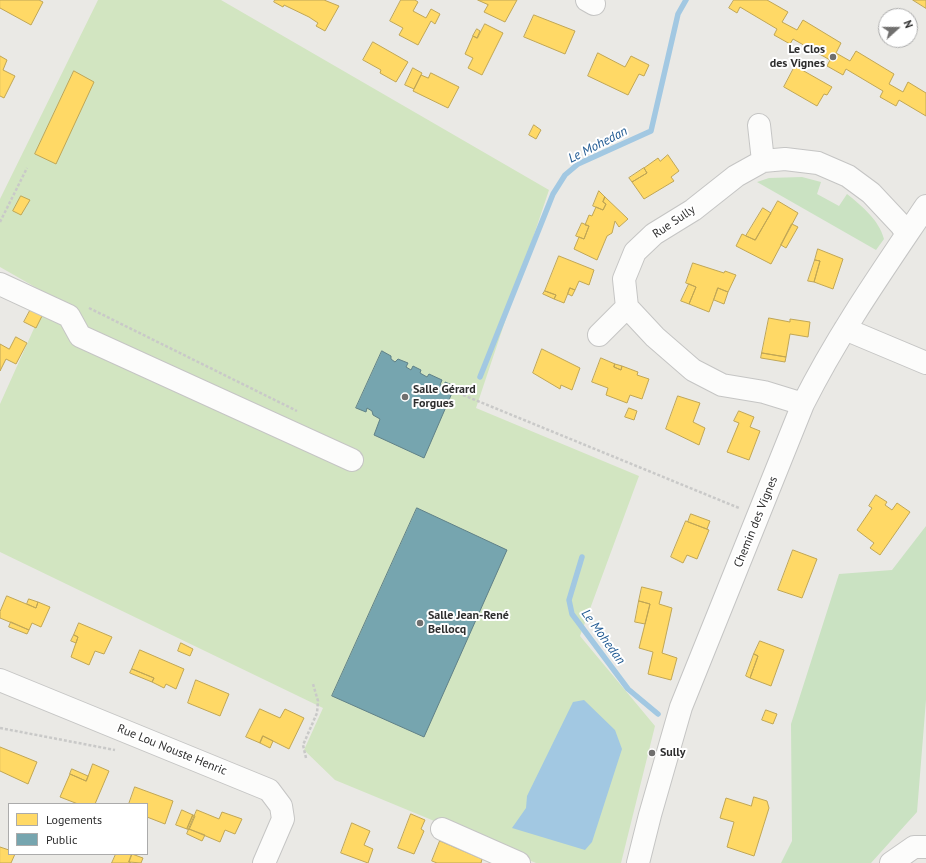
<!DOCTYPE html>
<html>
<head>
<meta charset="utf-8">
<style>
	body { margin:0 }
	#map { position:relative; width:926px; height:863px; overflow:hidden; background:#eae9e5; font-family:"PT Sans",sans-serif }
	canvas { display:block }
	.legend { position:absolute; left:8px; top:803px; width:140px; height:52px; box-sizing:border-box; background:#fff; border:1px solid #ababab; margin:0; padding:5px 7px; list-style:none; font-size:12px; color:#2e2e2e }
	.legend li { display:flex; align-items:center; gap:8px; height:20px }
	.legend b { width:20px; border:1px solid #ababab }
	.north { position:absolute; left:878px; top:8px; width:40px; height:40px; box-sizing:border-box; background:#fff; border:1px solid #ababab; border-radius:50%; rotate:69deg; font-size:11px; font-weight:700; line-height:16px; text-align:center; color:#2e2e2e }
	.north::after { content:''; display:block; margin:auto; width:14px; height:18px; background:#706f6e; clip-path:polygon(50% 0,100% 100%,50% 72%,0 100%) }
</style>
</head>
<body>
<div id="map">
<canvas width="926" height="863"></canvas>
<ul class="legend">
<li><b style="height:11px;background:#ffd966"></b>Logements</li>
<li><b style="height:11px;background:#76a5af"></b>Public</li>
</ul>
<div class="north">N</div>
</div>
<script>
const g = document.querySelector('canvas').getContext('2d');
g.lineJoin = 'round';
function paint(path, color) {
  g.fillStyle = color;
  g.fill(path, 'evenodd');
}
function stroke(path, color, width, dash) {
  g.strokeStyle = color;
  g.lineWidth = width;
  g.lineCap = dash ? 'butt' : 'round';
  g.setLineDash(dash || []);
  g.stroke(path);
}
function drawText(font, color, halo, rows, align = 'center') {
  g.font = font + ' "PT Sans",sans-serif';
  g.lineWidth = 4;
  g.setLineDash([]);
  g.textBaseline = 'middle';
  g.strokeStyle = halo;
  g.fillStyle = color;
  for (const [text, x, y, turn = 0] of rows) {
    g.save();
    g.translate(x, y);
    g.rotate((+turn || 0) * Math.PI / 180);
    g.textAlign = isNaN(turn) ? turn : align;
    if (halo) g.strokeText(text, 0, 0);
    g.fillText(text, 0, 0);
    g.restore();
  }
}
paint(new Path2D(`
	M802,177l19,5 -4,12 22,12 8,-12c15,12 32,26 37,45l-8,11 -119,-68 12,-4z
	M926,526v174l-9,112 -46,51h-90l11,-22 -1,-117 48,-150 53,-4z`), '#cae2c2');
paint(new Path2D(`
	M98,0h123l328,190 -73,218 163,68 -59,160 75,90 -34,137h-85l-201,-83 -31,-30 19,-42 -323,-156v-148l49,-109 -49,-28v-68z`), '#d2e5c1');
paint(new Path2D(`
	M584,700l31,30 7,19 -30,93 -7,8 -73,-22 14,-20 1,-12 46,-94z`), '#a2c8e2');
const homes = new Path2D(`
	M0,0h39l4,2 -12,23 -31,-17z
	M275,0h49l15,6 -14,25 -9,-5 2,-3 -9,-6 -25,-12 -1,2 -9,-5z
	M401,0h14l3,2 -5,9 13,7 5,-9 9,5 -5,10 -4,-3 -13,24 -19,-10 4,-7 -13,-7z
	M478,0h39l-12,22 -21,-10 4,-7z
	M734,0h33l21,12 -6,10 15,8 6,-10 38,23 -5,10 14,8 6,-10 38,23 -5,10 14,8 5,-10 18,11v23l-27,-16 -3,6 -16,-9 3,-6 -37,-22 -3,6 -16,-9 3,-6 -37,-21 -3,5 -16,-9 3,-6 -37,-22 -3,6 -8,-5z
	M913,0h13v8z
	M534,15l41,16 -10,23 -41,-17z
	M485,24l18,9 -21,42 -14,-7 5,-10 -8,-4 8,-18 4,2z
	M477,29l3,2 -3,7 -4,-2z
	M373,42l35,20 -12,20 -16,-9 1,-3 -18,-10z
	M598,53l27,14 6,-11 18,9 -5,11 -5,-2 -11,21 -40,-19z
	M0,56l7,4 -4,10 12,6 -11,22 -4,-2z
	M795,66l37,21 -5,8 -3,-1 -7,12 -33,-19z
	M413,68l9,5 -8,16 -9,-4z
	M74,71l20,11 -38,82 -21,-10z
	M431,73l28,14 -11,21 -35,-17 8,-16 7,3z
	M534,125l7,5 -5,9 -7,-4z
	M668,155l11,16 -8,6 3,4 -30,18 -12,-17 15,-9 -3,-5 14,-10 2,3z
	M644,168l3,5 -15,9 -3,-4z
	M599,191l6,6 -2,5 3,2 -3,6 -10,-4z
	M21,196l9,4 -9,15 -8,-4z
	M605,197l23,22 -9,8 -4,-6 -3,12 -5,3 -10,24 -23,-11 5,-12 5,2 5,-13 -4,-1 4,-10 3,1 4,-9 7,3 3,-6 -3,-2z
	M778,201l20,12 -27,51 -35,-18 6,-12 13,6z
	M763,208l8,5 -16,27 -9,-4z
	M582,223l7,3 -5,13 -8,-3z
	M792,224l6,3 -12,21 -5,-3z
	M818,249l25,10 -10,30 -19,-7 6,-21 -5,-1z
	M559,256l35,14 -5,15 -10,-4 -4,9 -5,-2 -6,15 -10,-4 2,-4 -11,-4z
	M815,260l5,1 -6,21 -6,-1z
	M693,263l31,10 1,-2 11,4 -8,17 -10,-4 -9,24 -20,-8 7,-17 -10,-4z
	M689,284l7,3 -7,17 -8,-3z
	M570,288l5,2 -3,6 -4,-2z
	M718,288l10,4 -4,12 -10,-4z
	M545,291l11,4 -2,4 -11,-5z
	M32,307l11,7 -7,14 -12,-6z
	M769,318l21,4v-3l20,3 -2,15 -18,-3 -4,23 -24,-4z
	M16,337l11,6 -11,21 -10,-5 -6,12v-27l9,5z
	M542,349l38,19 -8,22 -11,-5 -1,4 -27,-16z
	M762,353l24,4 -1,5 -24,-4z
	M601,358l14,6 -1,3 7,3 1,-4 16,6 -1,3 12,4 -7,20 -12,-4 -3,8 -21,-8 2,-7 -16,-6z
	M615,364l7,2 -1,4 -7,-3z
	M678,396l22,7 -7,19 12,6 -6,17 -33,-16z
	M629,408l8,3 -3,9 -9,-3z
	M739,411l15,6 -4,10 10,4 -11,29 -22,-8 12,-29 -5,-2z
	M876,495l11,7 -2,3 7,5 5,-7 13,9 -30,43 -10,-7 4,-5 -17,-13 15,-22 -3,-2z
	M691,514l19,7 -3,8 -19,-7z
	M686,521l23,9 -12,29 -10,-4 -4,8 -12,-6z
	M793,550l24,9 -15,39 -24,-8z
	M642,587l20,5 -3,12 13,4 -10,45 15,5 -6,22 -23,-6 5,-22 -14,-4 11,-44 -11,-3z
	M7,596l29,12 2,-6 12,5 -9,20 -9,-4 -3,7 -29,-12v-6z
	M29,599l9,3 -2,6 -9,-4z
	M639,601l11,3 -5,20 -10,-2z
	M11,622l18,8 -2,4 -18,-7z
	M79,623l33,14 -8,17 -9,-3 -6,14 -18,-8 7,-20 -4,-2z
	M74,635l4,2 -2,6 -5,-2z
	M760,641l24,9 -13,36 -21,-8 8,-22 -4,-2z
	M181,643l12,6 -3,7 -12,-5z
	M140,650l44,19 -8,20 -10,-5 -2,4 -12,-6 2,-4 -22,-9z
	M754,654l4,2 -8,22 -4,-2z
	M132,669l22,9 -2,4 -22,-9z
	M196,680l33,14 -9,22 -32,-13z
	M260,709l20,9 5,-9 19,9 -15,31 -26,-13 -3,7 -14,-6z
	M766,710l11,4 -4,10 -11,-4z
	M263,736l10,5 -3,7 -10,-5z
	M0,747l37,15 -9,22 -28,-13z
	M93,764l16,7 -14,33h-17l-18,-7 10,-23 16,7z
	M72,769l16,7 -2,5 -16,-7z
	M135,787l38,14 -8,23 -18,-7v-13h-18z
	M754,797l13,4 2,7 -15,48 -27,-9 7,-25 -14,-4 6,-20 25,8z
	M182,810l11,5 -6,14 -11,-4z
	M197,810l22,9 3,-7 20,7 -7,15 -10,-4 -5,12 -31,-13z
	M411,814l14,6 -4,9 3,2 -10,23 -16,-6z
	M193,815l2,1 -6,14 -2,-1z
	M352,823l18,8 -6,14 9,4 -5,14 -27,-10z
	M189,829l16,6 -3,6 -15,-7z
	M440,841l42,18 -1,4h-44l-5,-2z
	M0,847l9,3v4h6l-4,9h-11z
	M116,854h16l-3,8 2,1h-19z
	M132,854l11,4 -2,5 -12,-1z`);
paint(homes, '#ffd966');
stroke(homes, '#c0a655', 1);
const public = new Path2D(`
	M382,351l9,5v3l4,3 3,-3 10,4 -2,4 5,3 2,-4 8,4 -1,3 7,4 2,-3 13,6 -2,5 5,1v-4l10,4 -31,72 -50,-23 6,-16 -7,-4 -1,-4 -5,-3 -1,4 -10,-4z
	M417,508l90,42 -83,187 -92,-41z`);
paint(public, '#76a5af');
stroke(public, '#608188', 1);
stroke(new Path2D(`
	M480,377l73,-183 12,-19 13,-11 73,-33 27,-117 8,-14
	M582,557l-13,43 3,14 56,75 30,25`), '#a2c8e2', 5.5);
const minor = new Path2D(`
	M587,0l7,4
	M759,125l4,36
	M0,284l69,32 11,20 272,124
	M845,329l81,34
	M599,335l28,-28
	M803,404l-39,-12 -42,-7 -29,-15 -38,-33 -28,-30 -3,-28 11,-27 19,-18 39,-24 43,-34 27,-15 22,-2 33,4 30,13 23,17 30,32 6,9
	M0,680l269,110 12,16 2,13 -19,44
	M442,829l77,34
	M638,863l12,-48 31,-108 122,-303c35,-70 80,-134 123,-198
	M891,863l23,-16h12`);
stroke(minor, '#c5c5c4', 24);
stroke(new Path2D(`
	M0,222l27,-54
	M89,308l208,103
	M463,395l276,113
	M0,728l115,22
	M306,758l-3,-13 14,-32 1,-12 -5,-17`), '#c9c9c8', 2.5, [3, 2]);
stroke(minor, '#fcfcfb', 22);
for (const [x, y, r, color] of [
	[833,57,4,"#706f6e"],
	[405,397,4,"#706f6e"],
	[420,623,4,"#706f6e"],
	[652,753,4,"#706f6e"]
]) {
  const dot = new Path2D();
  dot.arc(x, y, r, 0, 2 * Math.PI);
  g.fillStyle = color;
  g.fill(dot);
  stroke(dot, '#fff', 1.5);
}
drawText('bold 12px', '#2e2e2e', '#fff', [
	["Le Clos",825,50,"right"],
	["des Vignes",825,64,"right"],
	["Salle Gérard",413,390],
	["Forgues",413,404],
	["Salle Jean-René",428,616],
	["Bellocq",428,630],
	["Sully",660,753]
], 'left');
drawText('12px', '#2e2e2e', '#fff', [
	["Rue Sully",674,222,-34],
	["Chemin des Vignes",756,522,-68],
	["Rue Lou Nouste Henric",172,750,22]
]);
drawText('italic 13px', '#1e5891', '#fff', [
	["Le Mohedan",598,145,-27],
	["Le Mohedan",603,637,54]
]);
</script>
</body>
</html>
